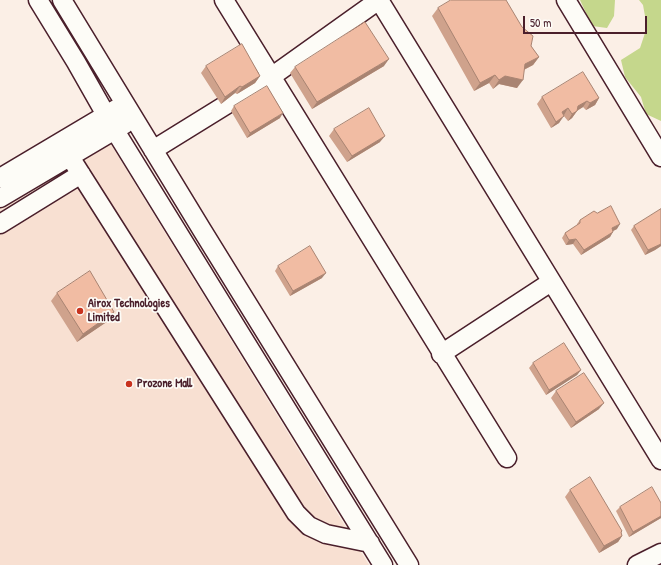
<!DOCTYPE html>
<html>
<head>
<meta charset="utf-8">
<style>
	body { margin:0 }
	#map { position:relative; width:661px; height:565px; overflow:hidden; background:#fbefe6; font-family:"Patrick Hand",sans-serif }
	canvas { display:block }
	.scale { position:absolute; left:523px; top:16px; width:124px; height:18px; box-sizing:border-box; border:2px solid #4a1f2b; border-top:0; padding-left:5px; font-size:12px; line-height:14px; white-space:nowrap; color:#4a1f2b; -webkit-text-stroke:3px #fdfcf7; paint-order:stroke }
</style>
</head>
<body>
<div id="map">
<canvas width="661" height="565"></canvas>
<div class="scale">50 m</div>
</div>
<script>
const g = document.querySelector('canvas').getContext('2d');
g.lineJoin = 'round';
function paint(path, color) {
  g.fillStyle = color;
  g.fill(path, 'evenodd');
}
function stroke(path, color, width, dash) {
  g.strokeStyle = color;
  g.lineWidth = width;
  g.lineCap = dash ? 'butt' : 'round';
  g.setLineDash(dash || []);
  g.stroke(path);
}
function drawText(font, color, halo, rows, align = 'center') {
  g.font = font + ' "Patrick Hand",sans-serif';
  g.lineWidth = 3.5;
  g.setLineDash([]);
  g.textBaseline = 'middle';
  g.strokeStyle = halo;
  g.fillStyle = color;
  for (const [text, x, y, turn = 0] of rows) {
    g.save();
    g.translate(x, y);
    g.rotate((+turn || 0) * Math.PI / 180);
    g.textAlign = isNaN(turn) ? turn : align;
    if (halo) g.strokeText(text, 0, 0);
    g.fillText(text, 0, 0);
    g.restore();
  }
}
paint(new Path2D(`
	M107,138l262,427h-369v-362z`), '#f8e0d2');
paint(new Path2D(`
	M580,0h35l-1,16 -7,12 -15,-2z
	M639,0h22v121l-15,-7 -5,-17 -16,-20 -4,-17 19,-12 7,-21 -4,-22z`), '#c5d78c');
const minor = new Path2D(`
	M38,0l38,62 38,67 269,436
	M62,0l140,230 207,335
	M224,0l283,458
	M379,0l282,460
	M566,0l95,157
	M153,150l118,-73 108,-77
	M70,157l226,356 13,13 17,8 44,9
	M0,178l116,-69
	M0,198l125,-74
	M0,224l81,-50
	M441,354l110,-72
	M637,565l24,-12`);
stroke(minor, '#4a1f2b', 21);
stroke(minor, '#fdfcf7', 18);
paint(new Path2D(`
	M438,8l93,38 8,11 -6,8 -9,5 -7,18 -18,-4 -6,5 -4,-6 -15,8 -42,-75z
	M206,66l54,10 -5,7 -18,11 -2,-1 -14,11 -20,-31z
	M384,66l-72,43 -22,-36 5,-6z
	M542,97l57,1 -4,7 -9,5 -3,-3 -6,4 -5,7 -4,3 -5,-6 -4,8 -8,5 -14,-24z
	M234,106l46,12 -33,20 -16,-27z
	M334,129l46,13 -33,20 -18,-26z
	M661,209v37l-6,4 -10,5 -14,-25 3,-4z
	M597,213l20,16 -4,2 -3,6 -29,18 -8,-11 -7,1 -4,-7 3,-5 12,-7v-2l3,-4z
	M278,266l44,12 -32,18 -15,-25z
	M57,293l57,19 -6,9 -31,21 -26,-41z
	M533,363l48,7 -4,5 -31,20 -17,-27z
	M556,391l43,18 -28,19 -20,-30z
	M570,490l52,41 -1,2 1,3 -4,6 -19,11 -34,-56z
	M661,503v15l-32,19 -13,-26 4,-4z`), '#cfa28c');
paint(new Path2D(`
	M539,57l-6,8 -14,7 6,-8z
	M389,59l-5,7 -72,43 5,-7z
	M495,75l-6,8 -15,8 6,-8z
	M260,76l-5,7 -18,11 5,-7z
	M505,76l18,4 -6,8 -18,-4 -6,5 6,-9z
	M240,86l-5,7 -14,11 4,-7z
	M599,98l-4,7 -9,5 4,-7z
	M587,101l-4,6 -10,6 5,-7z
	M568,108l-4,7 -7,3 5,-6z
	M577,111l-5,7 -4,3 4,-7z
	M283,113l-3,5 -33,20 3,-5z
	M564,116l-5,7 -8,5 5,-6z
	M385,136l-5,6 -33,20 5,-6z
	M620,224l-3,5 -8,4 3,-5z
	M613,232l-3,5 -29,18 3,-5z
	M576,239l-3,5 -7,1 3,-5z
	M661,244v2l-6,4 -10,5 3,-5z
	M326,273l-4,5 -32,18 3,-5z
	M114,312l-6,9 -31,21 6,-8z
	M581,370l-4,5 -31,20 3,-5z
	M604,403l-5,6 -28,19 5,-6z
	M661,516v2l-32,19 4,-5z
	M622,536l-4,6 -19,11 5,-7z`), '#a98472');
const building = new Path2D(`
	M451,0h55l16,27 11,9 -2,10 8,11 -14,7 -2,16 -18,-4 -6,4 -4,-5 -15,8 -42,-75z
	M365,22l24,37 -72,43 -22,-35z
	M242,44l18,32 -18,11 -2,-1 -15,11 -19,-31z
	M583,72l16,26 -9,5 -3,-2 -9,5 -1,5 -5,3 -4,-6 -6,4 2,4 -8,6 -14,-25z
	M267,86l16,27 -33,20 -16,-27z
	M369,108l16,28 -33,20 -18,-27z
	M611,206l9,18 -8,4 1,4 -29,18 -8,-11 -7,1 -4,-7 15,-10v-3l14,-9 3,2z
	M661,209v35l-13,6 -14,-24z
	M310,246l16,27 -33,18 -15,-25z
	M90,271l24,41 -31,22 -26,-41z
	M564,343l17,27 -32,20 -16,-27z
	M584,373l20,30 -28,19 -20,-31z
	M590,477l32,54 -1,1 1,4 -18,10 -34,-56z
	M652,487l9,16v13l-28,16 -13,-25z`);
paint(building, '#f1bca3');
stroke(building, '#a98472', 1);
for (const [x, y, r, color] of [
	[80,311,4,"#c8321e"],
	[129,384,4,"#c8321e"]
]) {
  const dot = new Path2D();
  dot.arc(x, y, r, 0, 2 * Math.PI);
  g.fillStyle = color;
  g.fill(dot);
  stroke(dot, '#fdfcf7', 1.5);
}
drawText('bold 12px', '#4a1f2b', '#fdfcf7', [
	["Airox Technologies",88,304],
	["Limited",88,318],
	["Prozone Mall",137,384]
], 'left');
</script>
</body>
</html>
